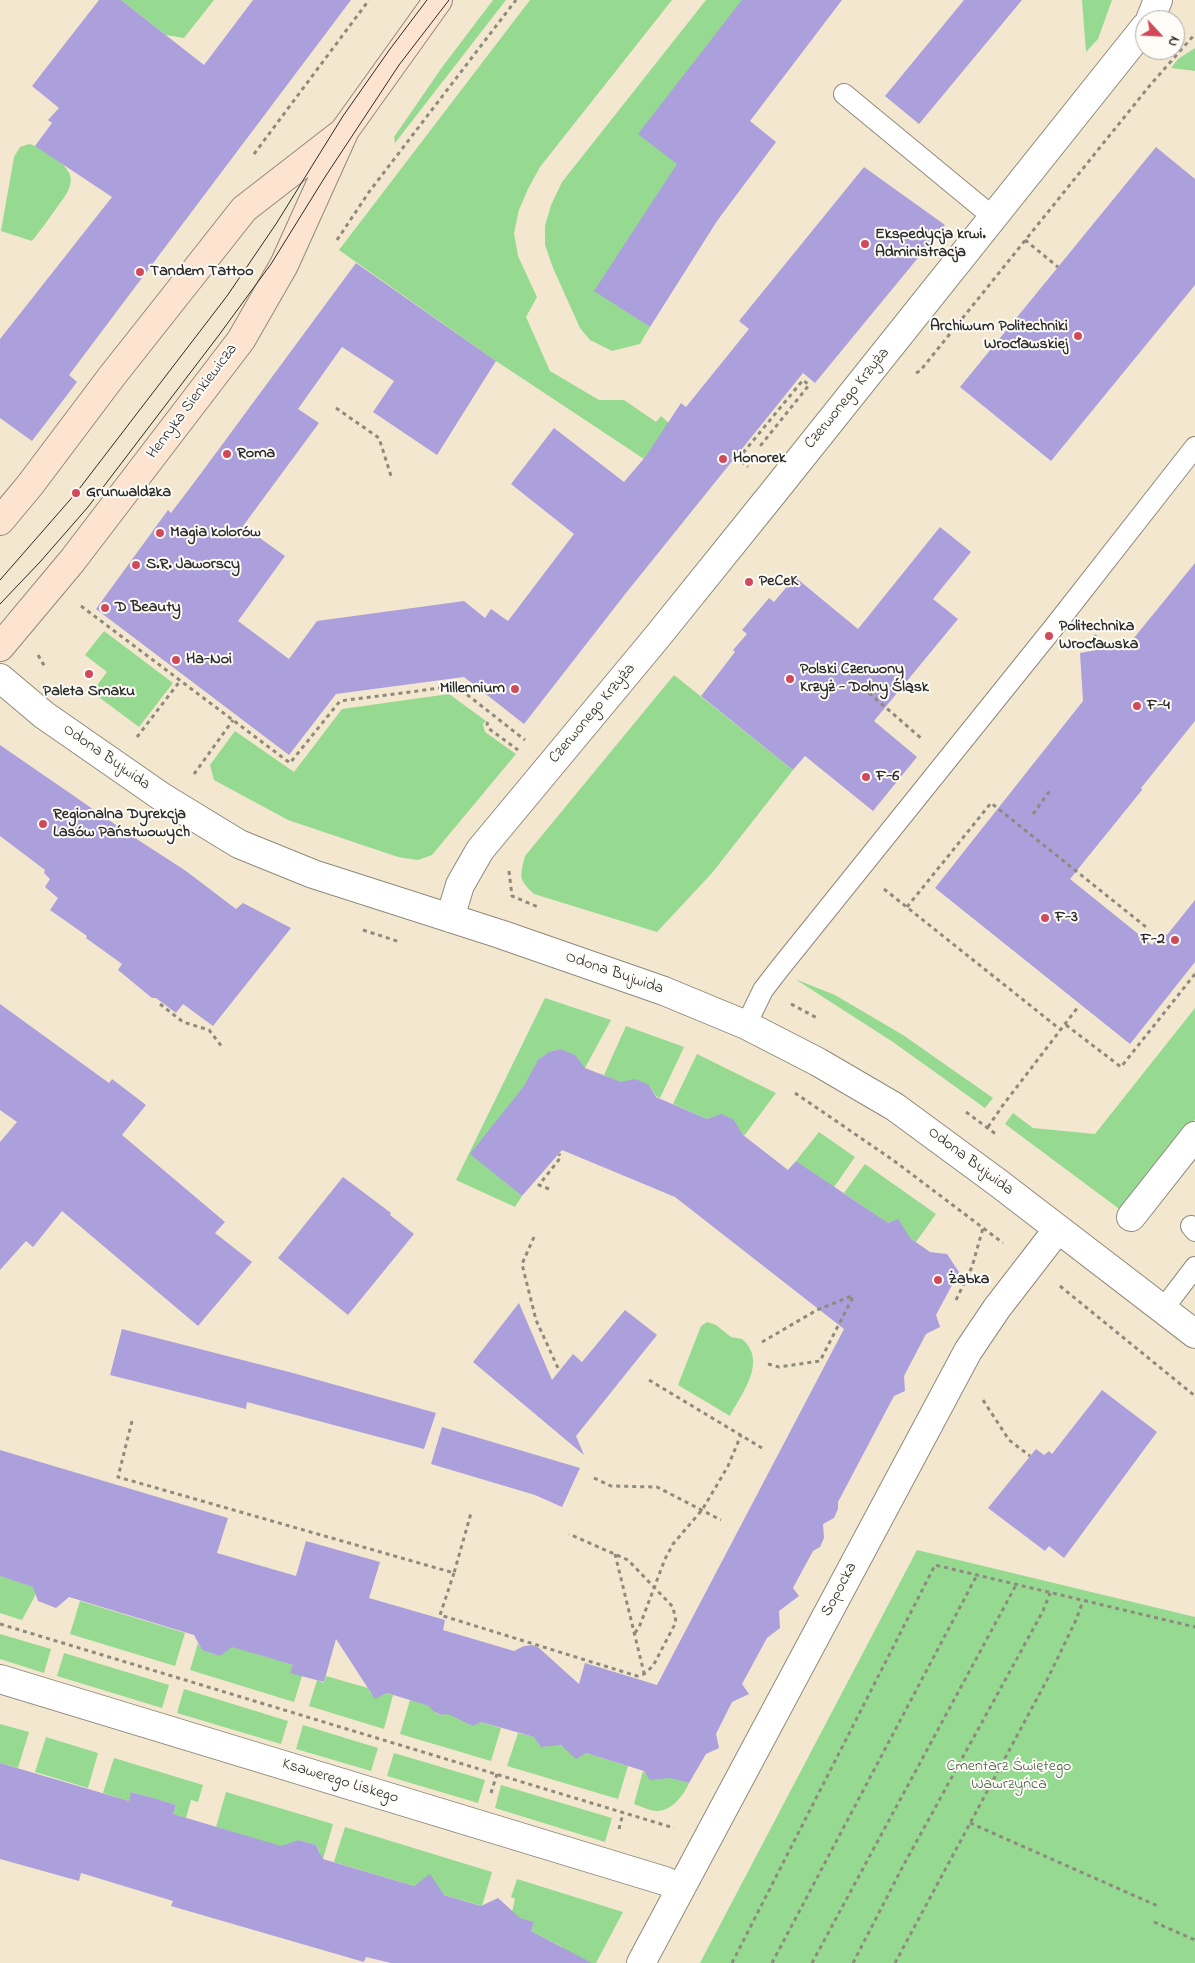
<!DOCTYPE html>
<html>
<head>
<meta charset="utf-8">
<style>
	body { margin:0 }
	#map { position:relative; width:1195px; height:1963px; overflow:hidden; background:#f3e8cf; font-family:"Indie Flower",sans-serif }
	canvas { display:block }
	.north { position:absolute; left:1135px; top:10px; width:50px; height:50px; box-sizing:border-box; background:#fdfcf7; border:1px solid #a9a8a5; border-radius:50%; rotate:115deg; font-size:14px; font-weight:700; line-height:20px; text-align:center; color:#2b2b2b }
	.north::after { content:''; display:block; margin:auto; width:18px; height:22px; background:#d1495b; clip-path:polygon(50% 0,100% 100%,50% 72%,0 100%) }
</style>
</head>
<body>
<div id="map">
<canvas width="1195" height="1963"></canvas>
<div class="north">N</div>
</div>
<script>
const g = document.querySelector('canvas').getContext('2d');
g.lineJoin = 'round';
function paint(path, color) {
  g.fillStyle = color;
  g.fill(path, 'evenodd');
}
function stroke(path, color, width, dash) {
  g.strokeStyle = color;
  g.lineWidth = width;
  g.lineCap = dash ? 'butt' : 'round';
  g.setLineDash(dash || []);
  g.stroke(path);
}
function drawText(font, color, halo, rows, align = 'center') {
  g.font = font + ' "Indie Flower",sans-serif';
  g.lineWidth = 4;
  g.setLineDash([]);
  g.textBaseline = 'middle';
  g.strokeStyle = halo;
  g.fillStyle = color;
  for (const [text, x, y, turn = 0] of rows) {
    g.save();
    g.translate(x, y);
    g.rotate((+turn || 0) * Math.PI / 180);
    g.textAlign = isNaN(turn) ? turn : align;
    if (halo) g.strokeText(text, 0, 0);
    g.fillText(text, 0, 0);
    g.restore();
  }
}
paint(new Path2D(`
	M121,0h93l-30,38 -18,-3z
	M493,0h13l-111,143 -1,-6 49,-71z
	M530,0h142l-132,167 -12,22 -9,21 -5,23 4,23 19,41 -11,20 24,54 49,29h25l32,22 5,-6 10,9 -27,34 -148,-98 -157,-111z
	M706,0h36l-63,162 -84,129 55,36 -10,17 -28,7 -22,-11 -10,-12 -27,-60 -8,-23v-19l6,-21 11,-23z
	M1082,0h30l-14,39 -12,13z
	M1195,48v23l-24,-3 7,-9z
	M29,144c10,2 18,10 27,15 25,18 14,31 -1,51 -7,10 -15,21 -23,31l-31,-10 13,-74 6,-10z
	M104,631l69,52 -34,44 -47,-35 15,-20 -22,-17z
	M674,675l119,95 -81,103 -55,59 -123,-38c-16,-15 -14,-17 -9,-38z
	M449,694l37,27 -3,3 2,8 31,22 -84,101 -14,5 -20,-3 -110,-37 -74,-40 -4,-15 25,-34 59,41 48,-63z
	M795,979l40,16 68,40 90,63 -8,10 -92,-66z
	M545,998l66,22 -26,48 -25,-19c-15,3 -22,10 -28,23l2,2 -63,80 51,42 -7,11 -59,-27z
	M1195,1008v111l-73,92 -117,-87 8,-11 20,15 62,6z
	M626,1026l58,21 -24,51 -4,-2 -7,-11 -28,-2 -17,-8z
	M697,1054l79,39 -32,43c-14,-16 -11,-26 -37,-17l-34,-15z
	M819,1132l36,25 -21,30 -38,-26z
	M865,1164l71,50 -20,28 -11,-7c0,-10 -9,-16 -18,-12l-43,-30z
	M707,1322l9,3 15,12 11,2c26,22 0,54 -12,77l-52,-31 23,-59z
	M917,1550l278,67v346h-495z
	M0,1576l37,12 -1,6 -14,26 -22,-7z
	M80,1601l105,32 -10,33 -105,-32z
	M0,1634l51,15 -7,24 -44,-14z
	M198,1643l4,7 18,6 7,-11 66,20 9,11 -8,26 -104,-32z
	M64,1653l105,32 -7,23 -105,-32z
	M326,1676l42,12c3,9 11,10 19,5l6,2 -9,34 -75,-23 8,-26 7,3z
	M184,1689l104,32 -7,23 -104,-31z
	M410,1700l20,6 6,7 5,2 9,-3c10,6 19,16 31,10l20,6 -10,33 -91,-27z
	M0,1724l29,8 -11,36 -18,-5z
	M303,1725l75,23 -7,23 -75,-22z
	M518,1733l17,4 6,8h19l20,11 6,-3 42,13 -10,33 -111,-33z
	M46,1737l52,16 -10,35 -53,-16z
	M394,1753l91,27 -7,23 -91,-27z
	M114,1758l89,27 -5,17 -7,-2 -5,18 -13,-4 3,-9 -44,-13 -3,9 -26,-8z
	M643,1771c7,7 11,11 22,5l24,7c-5,12 -17,28 -32,28 -7,0 -17,-5 -23,-7z
	M501,1785l111,33 -7,24 -110,-34z
	M226,1792l107,32 -10,35 -5,-1 2,-6 -4,-7 -17,-5 -10,9 -73,-22z
	M345,1827l147,45 -10,34 -41,-12c-3,-11 -7,-12 -18,-14l-9,6 -80,-24z
	M517,1879l106,33 -27,51h-42l8,-16 -31,-16 3,-9 -23,-6 4,-17 -4,-2z`), '#96d991');
paint(new Path2D(`
	M99,0h22l83,65 49,-65h98l-282,375 8,7 -45,59 -32,-23v-79l112,-142 -77,-51 17,-23 -4,-3 11,-12 -27,-22z
	M742,0h100l-92,121 26,21 -59,79 -67,106 -56,-36 83,-127 -39,-30z
	M964,0h58l-103,124 -34,-28z
	M1156,147l39,32v106l-144,176 -91,-74z
	M864,167l81,58 -130,158 -12,-10 -177,220 -102,131 -60,-47 -128,17 -47,61 -193,-146 72,-99 3,3 28,-37 157,-213 140,98 -59,94 -64,-43 21,-31 -52,-34 -44,62 21,14 -76,103 42,30 -47,65 51,38 28,-38 147,-20 21,17 6,-9 17,12 66,-87 -63,-50 43,-56 70,54 22,-26 35,-53 5,4 63,-78 -10,-8z
	M940,527l31,25 -38,47 25,20 -84,102 43,36 -44,54 -68,-55 -12,14 -92,-74 34,-44 -2,-2 14,-16 -5,-4 27,-32 5,4 21,-25 63,52z
	M1195,563v158l-54,67 1,2 -72,89 82,66 10,-13 5,3 28,-35v62l-65,82 -195,-156 148,-187 -3,-48 49,-9z
	M0,745l132,91 54,35 50,38 7,-6 48,25 -78,98 -30,-22 -7,9 -20,-15h-4l-34,-28 4,-6 -36,-26 1,-2 -37,-26 8,-12 -13,-11 5,-8 -6,-6 1,-3 -45,-34z
	M0,1004l109,79 3,-4 34,26 -24,30 103,87 -10,11 37,29 -54,64 -136,-115 -29,36 -7,-6 -26,29v-128l17,-20 -17,-12z
	M560,1049l15,6 10,13 36,14 14,-3 14,6 7,12 51,22 14,-5 12,5 10,16 45,35 8,-9 92,62 10,-4 12,19 20,14 17,2 12,18 -23,43 4,12 -14,7 -22,42 1,15 -11,5 -56,106v7l-4,9 -11,6 1,14 -4,9 -7,4 -20,37 6,8 -20,15 1,17 -13,10 -25,46 7,10 -17,8 -16,32 3,14 -13,6 -17,29 -19,-5 -20,2 -6,-9 -58,-18 -10,6 -15,-14 -20,2 -7,-10 -53,-15 -8,4 -25,-12 -7,1 -8,-4 -4,-5 -42,-13 -12,6 -39,-60 -12,43 -34,-9 3,-8 -61,-18 -12,9 -18,-6 -8,-15 -125,-38 -13,11 -18,-7 -5,-14 -33,-11v-126l228,68 -11,35 79,23 10,-35 74,21 -11,36 76,22 -2,10 71,21 10,-5 9,-1 6,3 40,36 6,-21 72,22 187,-356 -169,-132 -113,-47 -40,46 -52,-42 54,-68 14,-26 11,-8z
	M343,1177l48,36 -1,2 24,19 -66,81 -70,-57z
	M519,1303l33,77 21,-26 9,8 43,-52 32,25 -81,101 8,19 -111,-93z
	M122,1329l171,44 143,40 -12,36 -177,-47 -1,7 -136,-34z
	M1102,1390l55,42 -93,126 -15,-12 -4,5 -57,-43 48,-59 8,6 5,-4 3,3z
	M442,1427l138,41 -18,39 -27,-12 -104,-31z
	M0,1763l129,38 2,-9 22,6 23,7 -3,9 108,32 18,-6 17,5 7,14 91,27 16,-12 14,21 37,11 17,-8 22,20 14,4 -3,9 61,32h-201l-25,-6 -2,5 -193,-56 2,-5 -92,-28 -2,8 -79,-22z`), '#ab9fdc');
const lane = new Path2D(`
	M844,94l149,123
	M746,1025l17,-35 17,-22 274,-341 141,-180
	M1191,1226l4,5
	M1163,1309l32,-42`);
const street = new Path2D(`
	M1150,20l8,-20
	M0,678l44,37 118,82 77,47 74,30 187,60 164,57 82,34 72,37 77,45 102,75 198,152
	M450,918l10,-33 20,-35 177,-213 116,-144 372,-466
	M1131,1217l64,-81
	M0,1679l665,202 15,7
	M641,1963l327,-612 29,-43 61,-79`);
const secondary = new Path2D(`
	M0,521l30,-36 82,-109 132,-167 98,-76
	M0,647l72,-86 169,-221 43,-75 61,-135 93,-130`);
stroke(lane, '#8f8a7d', 22);
stroke(street, '#8f8a7d', 30);
stroke(secondary, '#8f8a7d', 30);
stroke(new Path2D(`
	M254,154l115,-154
	M337,240l32,-48 147,-192
	M1025,240l33,27
	M916,373l4,-2 231,-287 44,-50
	M336,408l43,30 13,41
	M735,456l13,11
	M738,459l65,-79 6,5 -48,60 3,2
	M81,606l209,157 50,-62 116,-15 69,54
	M1091,646l10,-24
	M38,655l7,12
	M869,693l53,46
	M488,722l-1,2 1,4 30,22
	M137,737l43,-56
	M194,774l39,-54
	M1033,814l18,-25
	M509,871l3,25 26,11
	M884,889l177,141
	M907,907l84,-104 155,124
	M363,930l37,12
	M160,1004l23,18 26,8 14,18
	M791,1004l28,15
	M1066,1025l55,42 74,-93
	M795,1093l98,67 110,83
	M966,1112l31,23
	M988,1127l15,-22 75,-98
	M549,1189l-10,-4 22,-28 -2,-3
	M534,1237l-12,27 14,56 22,48
	M1060,1286l135,110
	M956,1300l16,-33 11,-39
	M762,1342l55,-32 37,-15
	M768,1364l11,3 41,-6 34,-66
	M649,1380l113,68
	M983,1400l26,40 21,16
	M132,1421l-14,56 336,96 17,-60
	M594,1478l17,8 46,1 64,33
	M615,1554l29,119
	M454,1573l-14,42 197,61 7,-2 9,-8 23,-44 -3,-15 -45,-47 -59,-26
	M0,1624l674,204
	M635,1633l5,-8 25,-66 8,-15 29,-34 12,-20 14,-24 13,-31
	M491,1793l6,-19
	M970,1823l190,84
	M619,1829l4,-16
	M1154,1922l41,18
	M732,1963l203,-398 260,62
	M772,1963l205,-388
	M812,1963l204,-378
	M853,1963l49,-95 141,-257 7,-18
	M895,1963l153,-285 28,-58 7,-19`), '#8f8a7d', 3, [4, 4]);
stroke(lane, '#fff', 20);
stroke(street, '#fff', 28);
stroke(secondary, '#fde4d1', 28);
stroke(new Path2D(`
	M0,580l76,-87 151,-197 49,-72 67,-108 47,-67 37,-49
	M0,604l40,-42 48,-55 131,-172 52,-71 54,-87 74,-112 50,-65`), '#2b2b2b', 1);
for (const [x, y, r, color] of [
	[865,244,5,"#d1495b"],
	[140,272,5,"#d1495b"],
	[1078,336,5,"#d1495b"],
	[227,454,5,"#d1495b"],
	[723,459,5,"#d1495b"],
	[76,493,5,"#d1495b"],
	[160,533,5,"#d1495b"],
	[136,565,5,"#d1495b"],
	[749,582,5,"#d1495b"],
	[105,608,5,"#d1495b"],
	[1049,636,5,"#d1495b"],
	[176,660,5,"#d1495b"],
	[89,674,5,"#d1495b"],
	[790,679,5,"#d1495b"],
	[515,689,5,"#d1495b"],
	[1137,706,5,"#d1495b"],
	[866,777,5,"#d1495b"],
	[43,824,5,"#d1495b"],
	[1045,918,5,"#d1495b"],
	[1175,940,5,"#d1495b"],
	[938,1280,5,"#d1495b"]
]) {
  const dot = new Path2D();
  dot.arc(x, y, r, 0, 2 * Math.PI);
  g.fillStyle = color;
  g.fill(dot);
  stroke(dot, '#fdfcf7', 2);
}
drawText('bold 16px', '#2b2b2b', '#fdfcf7', [
	["Ekspedycja krwi.",875,235],
	["Administracja",875,253],
	["Tandem Tattoo",150,272],
	["Archiwum Politechniki",1068,327,"right"],
	["Wrocławskiej",1068,345,"right"],
	["Roma",237,454],
	["Honorek",733,459],
	["Grunwaldzka",86,493],
	["Magia kolorów",170,533],
	["S.R. Jaworscy",146,565],
	["PeCeK",759,582],
	["D Beauty",115,608],
	["Politechnika",1059,627],
	["Wrocławska",1059,645],
	["Ha-Noi",186,660],
	["Polski Czerwony",800,670],
	["Krzyż - Dolny Śląsk",800,688],
	["Millennium",505,689,"right"],
	["Paleta Smaku",89,692,"center"],
	["F-4",1147,706],
	["F-6",876,777],
	["Regionalna Dyrekcja",53,815],
	["Lasów Państwowych",53,833],
	["F-3",1055,918],
	["F-2",1165,940,"right"],
	["Żabka",948,1280]
], 'left');
drawText('16px', '#2b2b2b', '#fdfcf7', [
	["Czerwonego Krzyża",848,399,-51],
	["Henryka Sienkiewicza",193,402,-53],
	["Czerwonego Krzyża",593,714,-50],
	["Odona Bujwida",106,758,35],
	["Odona Bujwida",614,974,19],
	["Odona Bujwida",970,1162,37],
	["Sopocka",840,1590,-62],
	["Ksawerego Liskego",340,1782,17]
]);
drawText('16px', '#4b5f4a', '#fdfcf7', [
	["Cmentarz Świętego",1009,1767],
	["Wawrzyńca",1009,1785]
]);
</script>
</body>
</html>
